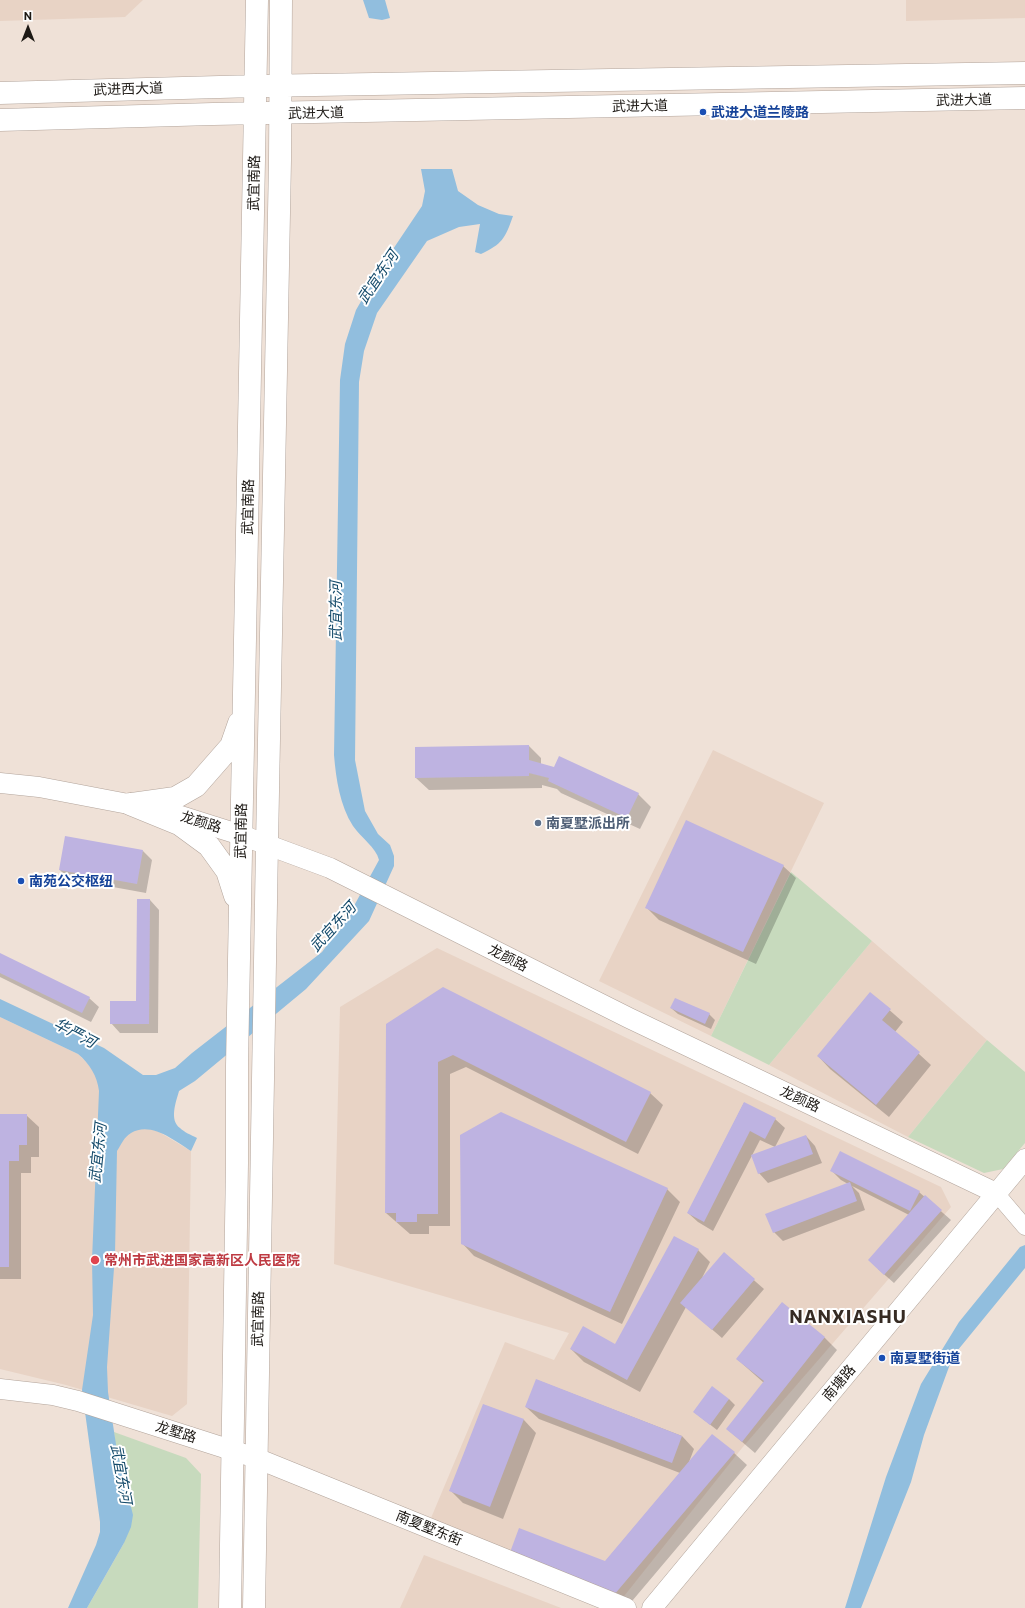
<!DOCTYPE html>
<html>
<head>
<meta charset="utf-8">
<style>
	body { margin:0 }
	#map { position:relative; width:1025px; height:1608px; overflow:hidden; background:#efe1d7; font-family:Commissioner,sans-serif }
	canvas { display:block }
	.north { position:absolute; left:8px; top:8px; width:40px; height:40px; -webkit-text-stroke:3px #fff; paint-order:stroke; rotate:0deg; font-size:11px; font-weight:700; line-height:16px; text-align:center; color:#1d1915 }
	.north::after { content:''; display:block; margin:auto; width:14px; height:18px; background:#1d1915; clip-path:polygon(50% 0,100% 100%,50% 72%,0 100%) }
</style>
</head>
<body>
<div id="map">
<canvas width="1025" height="1608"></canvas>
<div class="north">N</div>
</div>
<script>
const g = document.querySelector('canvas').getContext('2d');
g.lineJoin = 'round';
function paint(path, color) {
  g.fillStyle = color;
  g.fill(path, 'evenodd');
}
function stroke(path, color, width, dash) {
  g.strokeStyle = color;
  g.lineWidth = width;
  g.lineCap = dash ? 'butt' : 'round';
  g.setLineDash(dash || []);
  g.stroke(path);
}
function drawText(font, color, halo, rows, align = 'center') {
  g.font = font + ' Commissioner,"Noto Sans SC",sans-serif';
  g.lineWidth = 4;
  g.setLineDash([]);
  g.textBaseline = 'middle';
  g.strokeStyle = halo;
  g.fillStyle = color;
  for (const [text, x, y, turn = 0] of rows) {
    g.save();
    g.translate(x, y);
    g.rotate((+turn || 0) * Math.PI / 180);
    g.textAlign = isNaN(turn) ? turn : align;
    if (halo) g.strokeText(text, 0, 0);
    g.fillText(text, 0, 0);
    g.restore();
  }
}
paint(new Path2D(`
	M0,0h143l-18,17 -125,4z
	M906,0h119v18l-119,3z
	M713,750l111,53 -113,233 -112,-55z
	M872,941l115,99 -79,97 -139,-72z
	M437,948l504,239 10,20 -209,241 -121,152 -190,-82 74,-176 49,18 15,-27 -235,-69 6,-257z
	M0,1017l78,37 81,78 32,19 -4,253 -15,12 -106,-31 -66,-16z
	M424,1555l137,53h-161z`), '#e8d3c5');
paint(new Path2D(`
	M791,872l81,69 -103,124 -58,-29z
	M987,1040l38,32v71l-22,26 -19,4 -76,-36z
	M114,1432l72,26 15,16 -3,134h-111l37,-65z`), '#c7dabd');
paint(new Path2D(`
	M363,0h22l5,18 -8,2 -13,-2z
	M421,169h31l6,22 20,14 21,9 14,2c-8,23 -11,28 -32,38l-6,-2 5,-28 -21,3 -32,14 -50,72 -13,38 -5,31 -4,378 10,51 13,23 12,11 4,11v10l-25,55 -63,68 -111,92 -16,10c-3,11 -10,29 1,37 4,4 11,7 17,10l-6,13c-16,-10 -40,-30 -60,-18 -7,4 -10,12 -14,18l-2,103 -8,113 1,25 9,59 16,64 -2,12 -7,16 -37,65h-19l28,-63 4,-13v-10l-18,-132 11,-75 -1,-55 7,-169c-2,-15 -9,-27 -21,-37l-78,-37v-18l104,49 39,27h13l19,-7 17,-15 130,-101 27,-37 30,-55c-3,-13 -18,-22 -26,-34 -13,-20 -17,-47 -19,-71l6,-375 5,-36 11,-34 23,-40 43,-64 3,-15z
	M1025,1245v23l-72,88 -29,79 -13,47 -50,126h-16l41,-131 35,-93 38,-62 61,-75z`), '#91bede');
paint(new Path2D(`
	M529,746l12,12v6l97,30 13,13 -11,22 -79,-36 -4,-4 -15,-4v3l-113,2 -13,-12z
	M143,851l9,9 -6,33 -77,-14 -9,-9z
	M783,866l13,12 -40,86 -97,-44 -13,-13z
	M150,900l9,10 -1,123h-38l-9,-10 26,-21z
	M0,954l89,44 10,9 -8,15 -91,-45z
	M870,993l33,29 -8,10 36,33 -42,52 -59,-48 -12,-13z
	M671,1008l38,6 6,6 -4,9 -33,-15z
	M387,1025l263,68 13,12 -25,49 -172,-87 -16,7v152h-21v8h-19l-24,-21z
	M744,1103l31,16 10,9 -10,19 -15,-7 -47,91 -15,-9 -10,-9z
	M0,1115h26l13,12v30h-8v16h-10v106h-21z
	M806,1136l9,10 7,17 -54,20 -9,-10z
	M832,1171l87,21 32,28 -57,63 -16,-14 31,-54 -57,-29 7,7 6,17 -82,31 -9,-9 74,-48 -7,-4z
	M667,1189l13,13 -58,122 -148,-68 -12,-13z
	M698,1250l12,12 -8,16 22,-24 40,35 -42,49 -36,-31 -46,85 -56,-30 -13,-13 45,-4z
	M782,1303l43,35 12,12 -82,103 -28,-24 37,-46 -27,-24z
	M537,1380l145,56 12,13 -5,13 45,-9 13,12 -120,142 -104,-40 82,-5 75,-89 -141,-54 -13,-12z
	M729,1399l6,6 -18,25 -23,-18z
	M484,1405l40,15 12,13 -33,86 -40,-16 -12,-12z`), '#0003');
paint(new Path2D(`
	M529,745v15l25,7 5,-11 80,37 -12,25 -79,-37 1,-3 -20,-5v3l-114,2v-31z
	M686,820l98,45 -41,87 -98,-44z
	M65,836l78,14 -6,34 -78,-14z
	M137,899h13l-1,125h-39v-23h26z
	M0,953l90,44 -8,16 -82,-40z
	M443,987l208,105 -25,50 -173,-87 -15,7v152h-21v8h-21v-9h-11l1,-189z
	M870,992l21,17 -9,11 38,32 -44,53 -59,-49z
	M675,998l35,15 -5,11 -35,-16z
	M744,1102l32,16 -11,21 -15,-8 -46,91 -17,-9z
	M501,1112l167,76 -58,124 -149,-68 -1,-109z
	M0,1114h27v31h-8v16h-10v106h-9z
	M806,1135l7,19 -55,20 -7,-19z
	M840,1151l80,40 -10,20 -80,-40z
	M850,1182l7,19 -84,32 -8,-19z
	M925,1195l17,15 -58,65 -16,-15z
	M674,1236l25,13 -72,131 -57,-31 13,-23 32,18z
	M724,1252l31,27 -43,51 -32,-27z
	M782,1302l43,35 -83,105 -16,-13 38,-48 -28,-22z
	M536,1379l146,57 -10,27 -147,-56z
	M712,1386l17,13 -19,26 -17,-13z
	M483,1404l41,15 -34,88 -41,-16z
	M712,1434l23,18 -121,143 -105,-40 10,-27 86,33z`), '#beb3e1');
const minor = new Path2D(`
	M996,1193l29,34`);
const tertiary = new Path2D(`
	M0,783l39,4 126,24 76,24 89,33 299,150 367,175
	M0,1389l53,6 25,6 178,57 370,150
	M652,1608l373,-449`);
const primary = new Path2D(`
	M0,93l256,-7 769,-13
	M0,120l213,-6 812,-16
	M130,804l49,20 30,22 18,25 8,25
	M132,804l43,-6 21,-12 35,-40 8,-23
	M230,1608l7,-445v-98l20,-1065
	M254,1608l13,-764 13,-684 1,-160`);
stroke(minor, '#b2a49b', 17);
stroke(tertiary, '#b2a49b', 21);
stroke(primary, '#b2a49b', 23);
stroke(minor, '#fff', 16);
stroke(tertiary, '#fff', 20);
stroke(primary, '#fff', 22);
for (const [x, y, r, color] of [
	[703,112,4,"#1a4fb4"],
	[538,823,4,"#5c6f8a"],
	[21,881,4,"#1a4fb4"],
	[95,1260,5,"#e0444e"],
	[882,1358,4,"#1a4fb4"]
]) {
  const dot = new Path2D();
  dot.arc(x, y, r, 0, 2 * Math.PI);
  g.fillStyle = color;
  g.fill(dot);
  stroke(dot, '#fff', 1.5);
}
drawText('14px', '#1d1915', '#fff', [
	["武进西大道",128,89,-2],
	["武进大道",964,100,-1],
	["武进大道",640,106,-1],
	["武进大道",316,113,-1],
	["武宜南路",254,183,-89],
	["武宜南路",248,507,-89],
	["龙颜路",201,822,17],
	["武宜南路",241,831,-89],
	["龙颜路",508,958,27],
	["龙颜路",800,1099,25],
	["武宜南路",258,1319,-89],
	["南塘路",839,1383,-50],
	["龙墅路",176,1432,17],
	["南夏墅东街",429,1528,22]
]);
drawText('bold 14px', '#164399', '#fff', [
	["武进大道兰陵路",711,112],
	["南苑公交枢纽",29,881],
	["南夏墅街道",890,1358]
], 'left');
drawText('bold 14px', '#4e5e75', '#fff', [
	["南夏墅派出所",546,823]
], 'left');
drawText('bold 14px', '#be3a42', '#fff', [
	["常州市武进国家高新区人民医院",104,1260]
], 'left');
drawText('italic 15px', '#144a6a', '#fff', [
	["武宜东河",378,277,-56],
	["武宜东河",336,611,-90],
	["武宜东河",333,927,-48],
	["华严河",75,1033,28],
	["武宜东河",98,1153,-84],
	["武宜东河",121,1474,80]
]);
g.letterSpacing = '1px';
drawText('bold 18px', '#362b23', '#fff', [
	["NANXIASHU",848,1317]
]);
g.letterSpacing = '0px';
</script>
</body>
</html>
